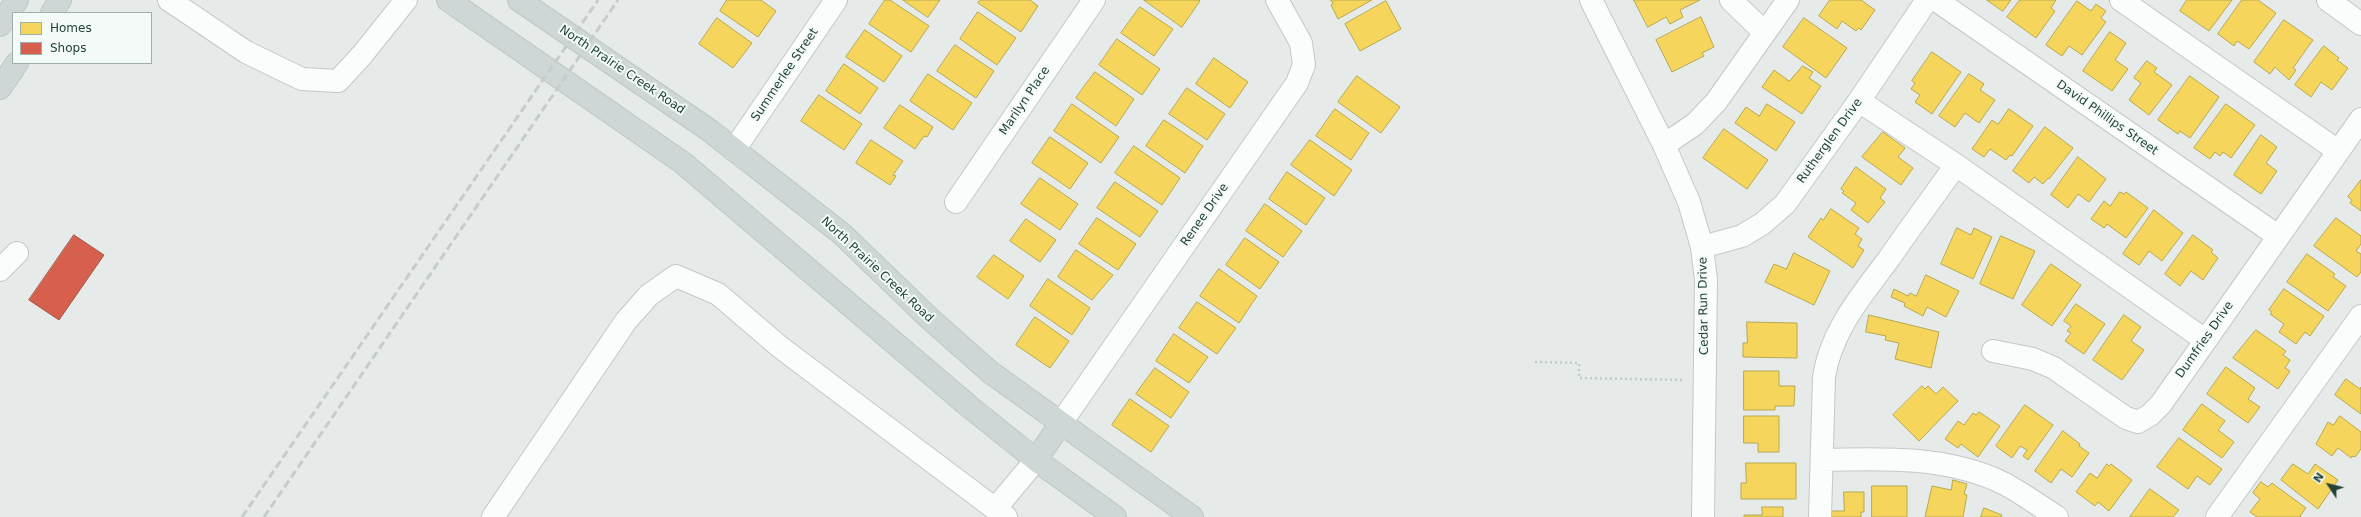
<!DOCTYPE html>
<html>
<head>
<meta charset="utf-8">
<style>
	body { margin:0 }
	#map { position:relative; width:2361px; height:517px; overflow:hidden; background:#e6ebe9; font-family:"DejaVu Sans",sans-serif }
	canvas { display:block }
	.legend { position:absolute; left:12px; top:12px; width:140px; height:52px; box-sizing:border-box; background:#f4faf7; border:1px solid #9fb0aa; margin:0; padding:5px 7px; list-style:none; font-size:12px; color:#204237 }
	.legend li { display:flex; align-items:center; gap:8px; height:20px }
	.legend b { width:20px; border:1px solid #9fb0aa }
	.north { position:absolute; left:2309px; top:465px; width:40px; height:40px; -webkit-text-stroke:3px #f4faf7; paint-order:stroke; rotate:305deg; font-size:11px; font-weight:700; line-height:16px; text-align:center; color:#204237 }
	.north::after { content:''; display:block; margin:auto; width:14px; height:18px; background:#204237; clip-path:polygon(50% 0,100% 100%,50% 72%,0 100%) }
</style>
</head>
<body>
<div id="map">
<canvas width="2361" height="517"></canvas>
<ul class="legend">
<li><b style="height:11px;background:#f6d55c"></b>Homes</li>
<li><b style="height:11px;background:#d6604d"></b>Shops</li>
</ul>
<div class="north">N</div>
</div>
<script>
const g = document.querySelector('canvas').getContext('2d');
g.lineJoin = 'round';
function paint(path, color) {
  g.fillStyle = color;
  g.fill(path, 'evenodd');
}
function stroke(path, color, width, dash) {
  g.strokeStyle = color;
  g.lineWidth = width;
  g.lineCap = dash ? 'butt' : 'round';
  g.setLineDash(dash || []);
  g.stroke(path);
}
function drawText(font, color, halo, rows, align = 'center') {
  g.font = font + ' "DejaVu Sans",sans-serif';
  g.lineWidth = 4;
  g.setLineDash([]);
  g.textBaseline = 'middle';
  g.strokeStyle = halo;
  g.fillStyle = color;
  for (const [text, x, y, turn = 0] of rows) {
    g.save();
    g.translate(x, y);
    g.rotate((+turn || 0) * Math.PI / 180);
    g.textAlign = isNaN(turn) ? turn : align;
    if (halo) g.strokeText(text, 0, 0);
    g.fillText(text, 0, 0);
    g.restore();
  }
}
const homes = new Path2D(`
	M727,0h34l15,11 -18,26 -38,-26z
	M885,0h5l39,26 -18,26 -42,-28z
	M903,0h37l-12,17z
	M980,0h50l8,6 -17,26 -43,-29z
	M1144,0h55l1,1 -18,26z
	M1331,0h41l-34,19 -7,-14 2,-1z
	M1634,0h66l-20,10 3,7 -13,7 -4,-7 -18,10z
	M1830,0h31l14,10 -14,20 -2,-2 -3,3 -14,-10 -5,8 -18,-13z
	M1987,0h24l-8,11z
	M2020,0h36l-5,8 4,3 -19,27 -29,-21z
	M2187,0h45l-23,31 -29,-20z
	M2242,0h16l18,13 -27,36 -12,-8 -3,5 -16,-12z
	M1386,1l15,28 -41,22 -15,-27z
	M2077,1l14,10 5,-7 10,7 -5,7 5,4 -24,33 -13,-9 -7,10 -16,-11z
	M1140,7l33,22 -19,27 -33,-23z
	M978,12l38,26 -19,27 -37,-26z
	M1701,17l13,30 -12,6 2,3 -32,16 -16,-32z
	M717,18l35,25 -19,25 -34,-24z
	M1804,18l43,30 -21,30 -43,-31z
	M2284,20l29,20 -20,28 3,2 -7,10 -14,-13 -5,7 -16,-12z
	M865,30l37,26 -18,26 -38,-25z
	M2110,32l16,11 -11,17 13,9 -16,22 -29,-20z
	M1117,39l43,30 -18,26 -43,-30z
	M955,45l39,26 -18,27 -39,-27z
	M2324,46l15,12 -2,2 11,8 -16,22 -11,-8 -10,15 -16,-12z
	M1932,52l29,20 -29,42 -17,-12 5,-7 -9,-6 4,-6 -3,-2z
	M1214,58l34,24 -18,26 -34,-24z
	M2147,61l10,7 -3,4 18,13 -23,30 -20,-15 12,-17 -7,-5z
	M844,64l34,24 -18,26 -34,-23z
	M1803,66l10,6 -4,6 12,8 -19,28 -40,-27 12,-17 15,11z
	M1095,72l39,27 -18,27 -40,-28z
	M928,74l44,29 -19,27 -43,-29z
	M1969,74l15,10 -4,6 15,10 -16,23 -14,-10 -10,14 -16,-11z
	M1357,76l43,31 -19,26 -43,-31z
	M2190,76l29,21 -29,41 -10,-7 -2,3 -20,-14z
	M1187,88l38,26 -18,26 -38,-26z
	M819,95l43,29 -18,26 -43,-29z
	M1072,104l47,33 -18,26 -47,-32z
	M1767,104l28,18 -19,29 -41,-28 11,-16 13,9z
	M2226,104l29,21 -24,33 -8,-6 -3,4 -5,-4 -5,7 -16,-11z
	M900,105l33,22 -6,10 -3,-1 -9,13 -31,-21z
	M1335,109l34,24 -18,27 -35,-24z
	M2009,109l24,17 -21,30 -2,-1 -4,5 -16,-11 -6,8 -12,-8 20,-29 6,4z
	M1164,120l39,26 -18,27 -39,-27z
	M2045,127l28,21 -24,31 -1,-1 -5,6 -9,-7 -5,6 -16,-12z
	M1724,129l44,31 -21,29 -44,-31z
	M1883,132l22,16 -7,9 15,11 -12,17 -39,-28z
	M2261,135l16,12 -11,16 11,8 -16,23 -27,-19z
	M1050,137l38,26 -18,26 -38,-26z
	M871,140l32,21 -10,14 3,1 -6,9 -34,-22z
	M1310,140l42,30 -18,26 -43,-31z
	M1134,146l46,32 -18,27 -47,-32z
	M2078,157l28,22 -17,23 -11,-8 -10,14 -17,-13z
	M1856,167l30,22 -6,9 5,4 -17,21 -17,-13 5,-7 -14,-10 2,-2 -3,-2z
	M1287,172l38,26 -19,27 -37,-26z
	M1040,178l38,26 -18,26 -39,-26z
	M2361,180v31l-11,-8 2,-3 -4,-3z
	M1115,182l43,29 -18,26 -43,-29z
	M2120,192l4,2 2,-2 22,16 -22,30 -19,-14 -3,4 -13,-9 13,-18 6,5z
	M1265,204l37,27 -19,26 -37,-26z
	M1831,209l28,19 -4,6 7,5 -4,7 6,4 -11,18 -45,-31 13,-19 2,2z
	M2154,210l29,23 -21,28 -13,-10 -10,14 -16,-11z
	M1097,218l39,26 -18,26 -39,-26z
	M2336,218l25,18v8l-5,7 5,3v18l-4,5 -43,-31z
	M1026,219l30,21 -16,22 -30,-21z
	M1957,228l14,7 3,-7 18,9 -19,42 -32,-15z
	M2193,235l20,15 -2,2 7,6 -15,22 -12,-9 -11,15 -15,-12z
	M2001,236l34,15 -22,48 -33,-15z
	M1245,238l34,24 -19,27 -34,-24z
	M1076,250l37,25 -21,25 -34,-23z
	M1794,253l36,18 -16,34 -49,-23 9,-18 12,5z
	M2307,254l28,20 -2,3 13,9 -18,25 -41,-29z
	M994,255l30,21 -16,23 -31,-22z
	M2051,264l30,21 -29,41 -30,-21z
	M1219,269l38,27 -18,27 -39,-27z
	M1926,275l33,16 -13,26 -19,-10 -4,9 -19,-10 1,-3 -14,-6 3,-8 14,7 2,-3 6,3z
	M1048,279l42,29 -18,27 -42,-29z
	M2284,289l40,27 -14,20 -5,-4 -9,12 -17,-12 5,-8 -14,-10 2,-2 -3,-2z
	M1197,302l39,26 -19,26 -38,-26z
	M2076,304l29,20 -21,30 -19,-13 6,-8 -4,-2 4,-5 -7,-5z
	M1869,315l70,17 -8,36 -36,-9 4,-16 -14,-3 1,-4 -20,-4z
	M2124,315l17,12 -10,14 13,9 -22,30 -29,-20z
	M1035,317l34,24 -19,27 -34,-23z
	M1747,322l50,1v35l-54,-1v-14h4z
	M2256,330l30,21 -3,4 7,5 -5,8 5,3 -12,18 -45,-31z
	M1174,334l34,23 -19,26 -33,-22z
	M2226,367l29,21 -7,11 12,8 -12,16 -41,-29z
	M1155,368l34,24 -18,26 -35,-24z
	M1744,371h35v15h16l-1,20h-19v4h-31z
	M2346,379l14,10 1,-2v27l-26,-19z
	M1922,386l3,3 3,-3 8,8 7,-7 15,14 -39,40 -26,-26z
	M1130,399l39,27 -18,26 -39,-27z
	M2202,404l23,17 -7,9 16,12 -12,16 -39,-28z
	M2025,405l28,20 -25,35 -5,-4 4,-6 -7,-4 -8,12 -16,-12z
	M1979,412l21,14 -22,31 -17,-13 -3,4 -13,-9 13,-18 6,4 9,-12 3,2z
	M1744,416h35v36h-21v-9h-14z
	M2340,416l21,16v17l-6,8 -3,-1 -1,2 -13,-10 -6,8 -16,-12 12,-22 5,3z
	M2063,431l17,13 -1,2 10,7 -17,24 -11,-8 -10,14 -16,-12z
	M2179,438l43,31 -12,16 -13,-9 -9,13 -31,-22z
	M1746,463h50v36h-55v-16h5z
	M2107,464l2,2 2,-2 21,16 -23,31 -11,-9 -3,4 -19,-14 14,-19 7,5z
	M2293,464l15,10 7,-10 23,16 -20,29 -37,-29z
	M1953,480l14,4 -3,10 3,1 -4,22h-38l7,-31 19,4z
	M2261,482l7,5 4,-4 34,25 -6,8 1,1h-44l-7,-5 10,-13 -7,-6z
	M1872,486h35v31h-35z
	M2150,489l29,21 -6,7h-43z
	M1844,492h20v20h-3v5h-34v-6h17z
	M1762,507h21v10h-39v-2h18z
	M1984,508l18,7 -1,2h-20z`);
paint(homes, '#f6d55c');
stroke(homes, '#b6a951', 1);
const shops = new Path2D(`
	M74,235l30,20 -45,65 -30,-20z`);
paint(shops, '#d6604d');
stroke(shops, '#9f5746', 1);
const minor = new Path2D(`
	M169,0l77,52 56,27 36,2 24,-26 44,-55
	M1591,0l73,145 25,57 13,45 4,33 -3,237
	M1731,0l33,32
	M1936,0l342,236
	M2121,0l217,151
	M2328,0l33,24
	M1664,145l31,-21 21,-22 72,-102
	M734,150l102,-150
	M1956,165l249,175
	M956,202l138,-202
	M1702,247l40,-11 20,-12 23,-20 74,-103 68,-101
	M0,270l17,-17
	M1993,351l40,8 21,9 72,50 12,4 12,-7 11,-11 200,-285
	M1061,423l236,-340 7,-18 -3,-22 -24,-43
	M1822,460c61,-2 127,-4 183,24 18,10 35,22 52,33
	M995,509l41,-49
	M493,517l133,-196 23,-26 27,-19 42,18 62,53 226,170
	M1820,517l4,-140c7,-46 37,-81 64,-117 22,-32 45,-63 68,-95l-97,-64
	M2217,517l144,-201`);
const major = new Path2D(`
	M448,0l235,163 288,245 65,52 79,57
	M519,0l190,130 133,104 87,84 61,54 202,145
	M52,13l8,-13
	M0,25l17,-25
	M0,88l17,-25
	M1036,460l25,-37`);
stroke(minor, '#c3c8c6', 24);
stroke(major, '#bdc7c4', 24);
stroke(new Path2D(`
	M1535,362l44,1v15l106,2`), '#c1cbc7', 2.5, [2, 3]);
stroke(minor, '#fbfcfc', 22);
stroke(major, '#ced7d5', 22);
stroke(new Path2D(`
	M242,517l356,-517
	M264,517l354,-517`), '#c7ccca', 3, [8, 4]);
drawText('12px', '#204237', '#f4faf7', [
	["North Prairie Creek Road",622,70,34],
	["Summerlee Street",785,75,-56],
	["Marilyn Place",1025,101,-56],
	["David Phillips Street",2107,118,35],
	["Rutherglen Drive",1830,141,-54],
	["Renee Drive",1205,215,-55],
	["North Prairie Creek Road",877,270,43],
	["Cedar Run Drive",1704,306,-91],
	["Dumfries Drive",2205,340,-55]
]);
</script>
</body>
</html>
